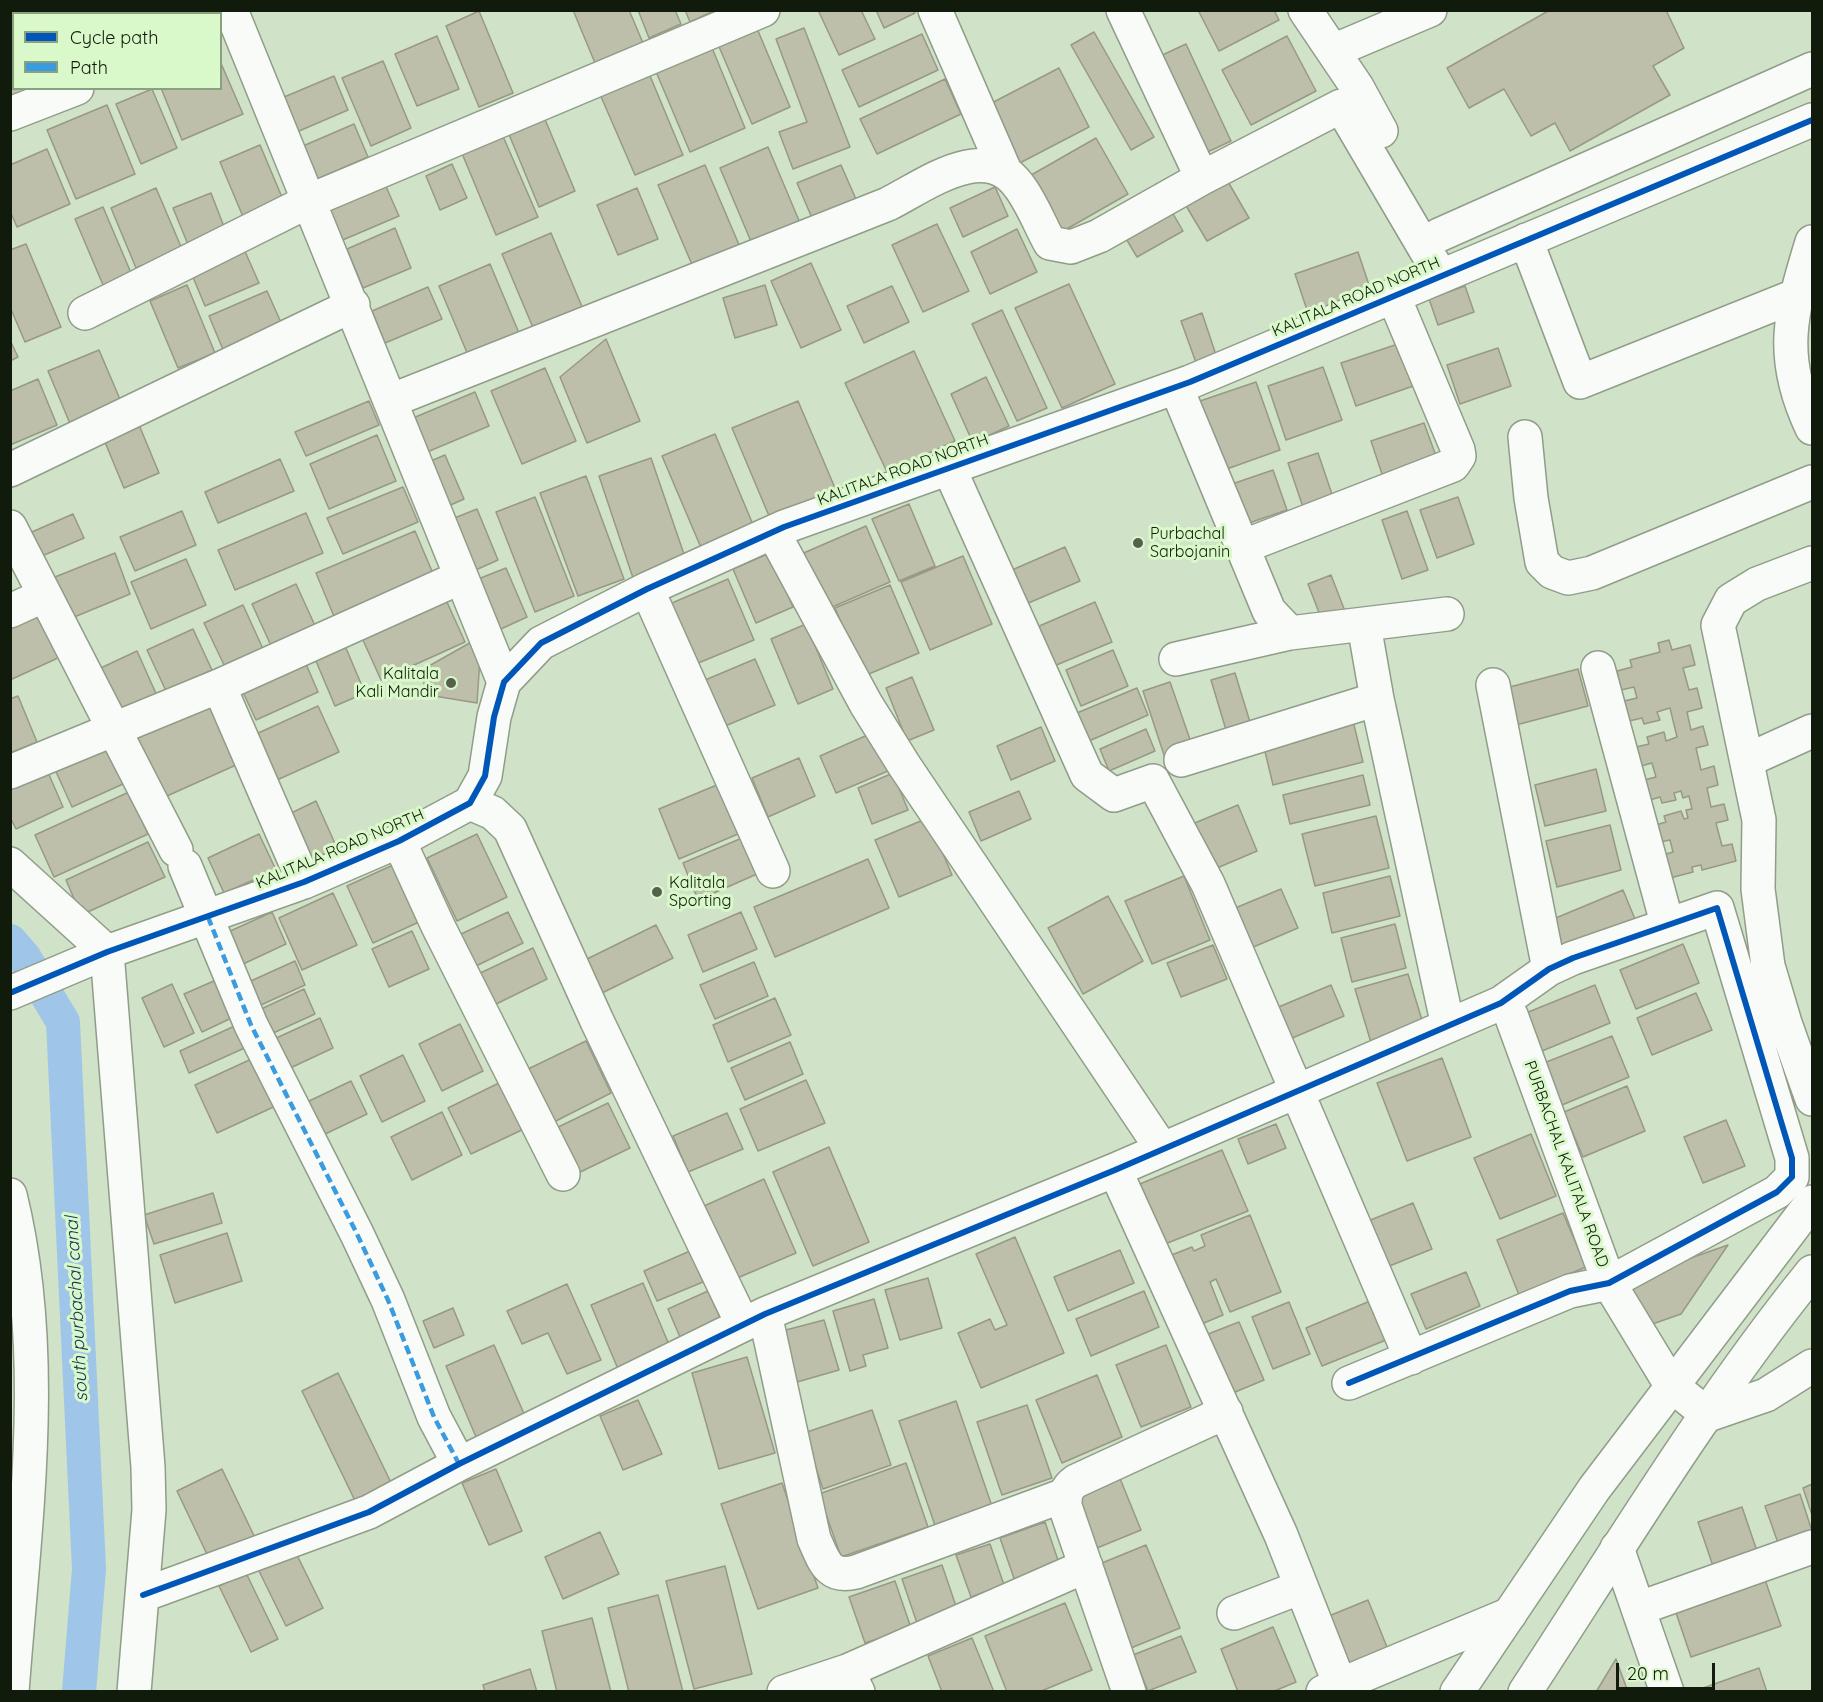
<!DOCTYPE html>
<html>
<head>
<meta charset="utf-8">
<style>
	body { margin:0 }
	#map { position:relative; width:1823px; height:1702px; overflow:hidden; background:#d0e2c8; font-family:Quicksand,sans-serif }
	canvas { display:block }
	.frame { position:absolute; inset:0; border:12px solid #111b0b; pointer-events:none }
	.legend { position:absolute; left:12px; top:12px; width:210px; height:78px; box-sizing:border-box; background:#daf9ca; border:2px solid #8aa07e; margin:0; padding:8px 10px; list-style:none; font-size:18px; color:#111b0b }
	.legend li { display:flex; align-items:center; gap:12px; height:30px }
	.legend b { width:30px; border:2px solid #8aa07e }
	.scale { position:absolute; left:1616px; top:1663px; width:99px; height:27px; box-sizing:border-box; border:3px solid #111b0b; border-top:0; padding-left:8px; font-size:18px; line-height:21px; white-space:nowrap; color:#111b0b; -webkit-text-stroke:4px #daf9ca; paint-order:stroke }
</style>
</head>
<body>
<div id="map">
<canvas width="1823" height="1702"></canvas>
<div class="frame"></div>
<ul class="legend">
<li><b style="height:8px;background:#0057b8"></b>Cycle path</li>
<li><b style="height:8px;background:#3a9bde"></b>Path</li>
</ul>
<div class="scale">20 m</div>
</div>
<script>
const g = document.querySelector('canvas').getContext('2d');
g.lineJoin = 'round';
function stroke(path, color, width, dash) {
  g.strokeStyle = color;
  g.lineWidth = width;
  g.lineCap = dash ? 'butt' : 'round';
  g.setLineDash(dash || []);
  g.stroke(path);
}
function paint(path, color) {
  g.fillStyle = color;
  g.fill(path, 'evenodd');
}
function drawText(font, color, halo, rows, align = 'center') {
  g.font = font + ' Quicksand,sans-serif';
  g.lineWidth = 6;
  g.setLineDash([]);
  g.textBaseline = 'middle';
  g.strokeStyle = halo;
  g.fillStyle = color;
  for (const [text, x, y, turn = 0] of rows) {
    g.save();
    g.translate(x, y);
    g.rotate((+turn || 0) * Math.PI / 180);
    g.textAlign = isNaN(turn) ? turn : align;
    if (halo) g.strokeText(text, 0, 0);
    g.fillText(text, 0, 0);
    g.restore();
  }
}
stroke(new Path2D(`
	M10,941l14,16 39,65 26,547 -10,123`), '#9fc6e9', 34);
const building = new Path2D(`
	M573,10h56l14,33 -48,20z
	M638,10h37l6,14 -32,14z
	M685,10h31l-26,12z
	M818,10h43l14,29 -36,16z
	M876,10h38l1,3 -31,15z
	M1198,10h76l5,10 -60,31z
	M1550,10h116l18,38 -31,18 17,29 -100,56 -15,-28 -24,13 -27,-47 -35,19 -22,-40z
	M479,11l34,82 -34,14 -33,-81z
	M756,26l34,81 -38,17 -35,-82z
	M804,28l46,119 -57,22 -14,-37 28,-10 -31,-83z
	M14,29v59h24l-28,21v-79z
	M1094,32l60,105 -23,13 -60,-105z
	M922,34l16,36 -79,37 -17,-37z
	M437,36l22,53 -42,17 -22,-52z
	M1287,36l29,55 -65,34 -29,-55z
	M710,43l35,85 -55,24 -36,-85z
	M1186,44l45,97 -30,14 -45,-97z
	M220,61l23,53 -61,26 -21,-52h59z
	M383,61l28,67 -40,18 -29,-68z
	M1059,68l30,59 -75,39 -30,-59z
	M648,71l35,84 -48,20 -36,-83z
	M334,76l14,34 -56,24 -15,-34z
	M945,79l16,35 -84,40 -17,-35z
	M152,89l25,59 -36,16 -25,-60z
	M107,105l28,69 -59,25 -29,-69z
	M544,117l31,74 -36,16 -31,-75z
	M354,124l14,33 -58,25 -14,-33z
	M502,134l36,83 -42,18 -35,-84z
	M1096,138l32,56 -70,40 -32,-56z
	M260,145l24,57 -40,17 -24,-57z
	M768,147l35,83 -48,21 -35,-83z
	M47,149l23,55 -53,23 -7,-16v-46z
	M452,164l15,34 -27,12 -14,-34z
	M705,165l38,89 -47,20 -38,-89z
	M841,165l18,41 -44,19 -18,-42z
	M1227,180l22,38 -42,23 -22,-37z
	M384,182l15,34 -61,26 -15,-35z
	M995,187l13,29 -45,21 -13,-29z
	M156,188l26,61 -46,19 -25,-60z
	M637,188l21,51 -40,16 -21,-50z
	M211,193l15,39 -37,15 -16,-39z
	M1168,205l15,26 -46,26 -15,-25z
	M103,207l31,73 -28,12 -31,-73z
	M937,224l32,67 -46,21 -31,-67z
	M395,228l16,40 -48,20 -16,-39z
	M1017,229l20,43 -47,22 -19,-42z
	M551,233l32,76 -49,21 -32,-76z
	M26,244l35,83 -36,15 -15,-35v-57z
	M243,247l16,36 -54,23 -15,-36z
	M1358,252l13,39 -63,22 -13,-39z
	M811,263l30,67 -40,18 -30,-67z
	M490,264l29,69 -51,22 -29,-69z
	M1069,284l46,100 -53,24 -47,-100z
	M187,285l28,68 -37,15 -28,-67z
	M765,285l12,40 -42,13 -12,-40z
	M892,286l17,36 -45,21 -17,-37z
	M1465,286l9,26 -36,13 -9,-26z
	M428,287l14,32 -57,24 -13,-32z
	M267,291l16,36 -59,25 -15,-36z
	M1002,310l45,98 -30,13 -45,-97z
	M1202,313l17,51 -20,7 -18,-50z
	M606,339l34,82 -53,22 -27,-66z
	M10,340l8,17 -8,4z
	M1404,342l15,42 -63,22 -15,-43z
	M1498,348l13,38 -51,18 -13,-39z
	M99,350l23,54 -51,22 -23,-55z
	M914,351l41,90 -68,31 -42,-89z
	M1323,367l19,53 -56,20 -18,-54z
	M545,368l31,73 -54,23 -31,-73z
	M986,377l23,49 -36,17 -22,-49z
	M38,379l19,46 -47,20v-54z
	M1256,382l24,68 -56,20 -24,-69z
	M475,392l14,34 -69,29 -14,-34z
	M369,401l10,24 -73,31 -11,-24z
	M798,401l40,94 -66,28 -40,-95z
	M137,420l22,53 -35,15 -22,-53z
	M1424,423l16,44 -54,19 -15,-45z
	M715,434l39,93 -52,23 -40,-94z
	M377,435l19,46 -67,28 -19,-45z
	M1318,453l17,50 -30,10 -17,-50z
	M445,455l19,44 -20,9 -18,-45z
	M651,458l35,102 -53,18 -34,-102z
	M280,459l14,32 -76,32 -13,-31z
	M1273,470l14,40 -41,14 -14,-40z
	M586,476l38,103 -46,17 -38,-103z
	M403,487l15,35 -75,32 -16,-36z
	M535,497l39,99 -39,16 -39,-100z
	M1458,497l16,47 -37,14 -17,-48z
	M909,504l26,62 -36,15 -27,-62z
	M477,509l21,51 -29,13 -22,-52z
	M182,511l14,34 -61,26 -15,-34z
	M1407,511l21,59 -26,9 -20,-59z
	M306,513l17,40 -88,37 -17,-40z
	M73,514l11,24 -49,21 -10,-24z
	M866,526l24,56 -67,29 -24,-56z
	M415,531l22,52 -99,43 -22,-53z
	M1065,547l15,34 -61,26 -14,-34z
	M115,553l15,41 -63,26 -17,-41z
	M770,553l23,54 -37,16 -23,-54z
	M963,556l29,68 -62,26 -29,-68z
	M186,559l20,46 -55,24 -20,-47z
	M506,568l21,49 -37,17 -22,-51z
	M1331,575l17,44 -23,9 -17,-44z
	M728,579l26,61 -63,26 -26,-60z
	M296,584l21,46 -44,20 -21,-46z
	M890,585l29,68 -55,23 -29,-68z
	M442,591l23,51 -84,38 -23,-51z
	M1095,602l17,40 -58,24 -17,-39z
	M243,605l21,46 -38,18 -22,-46z
	M37,608l23,49 -50,23v-60z
	M806,624l27,65 -35,15 -27,-65z
	M193,629l19,41 -46,21 -19,-41z
	M475,640l6,3 -4,60 -49,-8 -8,-24z
	M1669,640l3,10 18,-5 5,20 -12,3 6,22 8,-2 5,20 -15,4 4,18 12,-4 5,19 -12,3 5,22 13,-4 4,19 -11,3 4,19 13,-3 4,16 -12,3 6,23 10,-2 4,17 -34,9 -1,-5 -9,2 1,5 -23,6 -7,-23 10,-3 -3,-12 -10,2 -4,-17 10,-3 -2,-6 17,-5 3,8 4,-1 -2,-8 6,-1 -3,-13 -6,2 -2,-7 -7,2 2,7 -14,3 -2,-6 -10,3 -6,-20 12,-3 -4,-14 -11,3 -5,-19 13,-3 -2,-7 17,-5 2,9 11,-4 -7,-29 -13,4 3,8 -16,4 -2,-6 -13,3 -5,-20 13,-3 -3,-11 -13,3 -4,-19 15,-4 -2,-7 30,-8 -2,-9z
	M343,641l22,52 -30,13 -22,-52z
	M1113,650l15,36 -47,20 -15,-36z
	M137,651l21,47 -48,23 -22,-47z
	M303,657l15,35 -62,28 -16,-34z
	M755,659l20,46 -57,24 -20,-46z
	M1578,669l10,37 -72,19 -10,-37z
	M1235,673l15,49 -24,8 -15,-50z
	M912,677l22,53 -27,11 -21,-53z
	M1170,682l23,66 -28,10 -22,-67z
	M1137,688l11,27 -59,26 -12,-28z
	M18,696l19,46 -27,11v-54z
	M217,699l28,62 -87,39 -28,-61z
	M318,706l21,46 -62,28 -21,-46z
	M1353,721l10,41 -90,23 -10,-42z
	M1041,727l14,34 -44,19 -14,-34z
	M1146,729l9,22 -46,20 -9,-22z
	M872,733l16,38 -52,22 -16,-37z
	M102,740l21,44 -51,23 -20,-44z
	M799,758l16,38 -47,21 -16,-39z
	M1596,769l10,42 -61,15 -10,-41z
	M47,770l16,37 -47,22 -6,-12v-30z
	M893,773l15,37 -36,14 -14,-36z
	M1363,775l7,30 -80,19 -7,-29z
	M724,782l21,49 -66,28 -20,-50z
	M1019,791l12,28 -50,22 -12,-29z
	M129,792l19,42 -94,43 -19,-42z
	M316,801l21,47 -34,15 -20,-46z
	M1238,805l19,46 -47,20 -20,-46z
	M1376,816l13,52 -74,18 -13,-52z
	M928,818l24,57 -53,22 -24,-57z
	M1610,825l11,45 -64,17 -11,-46z
	M259,834l17,36 -52,23 -16,-35z
	M477,834l30,63 -50,24 -30,-63z
	M742,838l15,36 -59,26 -15,-37z
	M148,842l17,35 -84,38 -15,-35z
	M868,859l21,49 -114,49 -21,-50z
	M393,865l26,57 -46,21 -26,-57z
	M1184,876l26,64 -58,24 -27,-63z
	M1390,876l10,40 -68,17 -9,-40z
	M1281,889l17,39 -54,23 -16,-40z
	M1623,890l14,34 -72,31 -14,-35z
	M333,893l24,52 -55,25 -23,-52z
	M1108,896l35,65 -60,33 -35,-66z
	M272,912l14,32 -45,21 -15,-32z
	M508,912l15,31 -49,24 -15,-32z
	M741,912l16,37 -54,23 -15,-37z
	M1395,924l11,44 -54,14 -11,-44z
	M656,925l17,33 -73,36 -17,-33z
	M412,931l17,38 -40,18 -17,-38z
	M1683,944l16,39 -63,26 -16,-39z
	M1213,945l14,34 -46,18 -14,-34z
	M533,948l14,31 -59,29 -16,-31z
	M295,961l10,24 -53,24 -10,-24z
	M754,962l14,34 -53,23 -15,-34z
	M1408,974l17,56 -53,16 -17,-57z
	M223,977l17,37 -38,18 -18,-38z
	M172,984l22,49 -30,14 -22,-49z
	M1331,985l13,31 -61,26 -14,-31z
	M1595,985l15,38 -68,28 -16,-38z
	M304,989l11,25 -44,20 -12,-24z
	M1696,993l16,37 -60,25 -15,-37z
	M775,998l16,37 -63,27 -15,-37z
	M320,1018l13,30 -47,22 -14,-30z
	M239,1024l10,22 -60,27 -9,-22z
	M460,1024l23,47 -41,20 -23,-47z
	M1612,1036l17,41 -67,28 -18,-42z
	M586,1041l25,52 -61,31 -26,-53z
	M790,1042l13,32 -58,26 -14,-32z
	M403,1055l22,46 -43,21 -22,-46z
	M258,1056l22,48 -63,29 -22,-48z
	M1442,1058l29,79 -64,24 -30,-78z
	M806,1080l19,43 -67,28 -18,-42z
	M351,1081l16,33 -46,22 -16,-33z
	M503,1081l23,47 -55,26 -23,-46z
	M1627,1086l18,45 -62,26 -19,-45z
	M608,1103l22,45 -56,27 -22,-45z
	M442,1112l20,43 -50,25 -21,-43z
	M727,1113l16,36 -55,23 -15,-36z
	M1726,1120l19,46 -42,17 -19,-46z
	M1276,1124l10,24 -38,16 -10,-25z
	M1531,1134l25,62 -56,23 -26,-61z
	M829,1147l40,95 -56,24 -40,-94z
	M1222,1150l26,61 -88,35 -25,-60z
	M764,1179l32,74 -61,26 -31,-73z
	M213,1193l9,30 -68,21 -10,-29z
	M1413,1203l19,46 -45,18 -19,-46z
	M1563,1213l23,54 -67,28 -22,-55z
	M1250,1215l31,77 -51,20 -14,-33 -6,3 13,33 -31,13 -28,-70 28,-11 2,4 11,-5 -4,-11z
	M227,1233l15,48 -67,22 -15,-48z
	M1015,1237l49,116 -83,35 -23,-55 32,-14 5,11 12,-5 -31,-71z
	M1728,1245l-47,69 -37,13 -16,-47z
	M1120,1250l14,33 -66,28 -14,-34z
	M690,1251l13,31 -46,19 -13,-30z
	M1466,1272l14,34 -54,23 -15,-35z
	M928,1278l14,50 -42,12 -15,-50z
	M643,1283l27,64 -52,22 -27,-64z
	M567,1284l34,76 -34,14 -19,-41 -26,11 -15,-33z
	M708,1291l13,29 -41,17 -12,-28z
	M1144,1291l15,36 -68,29 -15,-37z
	M874,1299l14,49 -25,7 3,11 -16,5 -17,-60z
	M1370,1301l16,39 -64,26 -16,-38z
	M1289,1302l21,52 -37,15 -21,-52z
	M453,1308l11,27 -30,13 -11,-27z
	M824,1320l15,50 -42,12 -15,-51z
	M1239,1322l25,58 -36,15 -25,-59z
	M494,1345l31,71 -49,21 -30,-71z
	M1166,1345l25,62 -50,20 -25,-62z
	M747,1357l28,96 -56,16 -27,-96z
	M338,1373l58,120 -36,18 -58,-120z
	M1097,1375l25,62 -60,26 -26,-63z
	M638,1400l24,54 -39,16 -23,-54z
	M956,1401l40,117 -57,19 -40,-116z
	M1027,1405l25,73 -50,17 -25,-73z
	M872,1410l19,55 -68,24 -19,-56z
	M906,1463l22,64 -87,30 -22,-63z
	M222,1469l36,75 -45,23 -36,-76z
	M496,1469l26,62 -33,14 -27,-62z
	M1119,1476l22,54 -44,18 -22,-54z
	M782,1483l36,105 -60,21 -37,-105z
	M1812,1484v31l-9,-27z
	M1800,1494l12,37 -34,12 -13,-37z
	M1742,1507l16,47 -44,15 -16,-47z
	M1045,1522l16,47 -45,15 -16,-46z
	M600,1532l19,42 -56,25 -18,-42z
	M990,1544l14,41 -33,12 -15,-42z
	M1146,1545l34,83 -49,20 -34,-83z
	M295,1551l28,57 -37,18 -28,-57z
	M942,1565l15,44 -40,14 -15,-44z
	M725,1566l27,108 -58,15 -28,-108z
	M1762,1571l19,55 -90,31 -19,-56z
	M246,1573l32,66 -27,13 -32,-66z
	M895,1581l16,47 -46,15 -16,-46z
	M658,1595l25,97h-54l-21,-84z
	M1368,1600l23,57 -43,18 -24,-57z
	M1065,1603l27,67 -53,22h-32l-22,-56z
	M592,1618l19,74h-54l-15,-61z
	M1273,1627l23,55 -24,10h-34l-17,-43z
	M1181,1636l15,36 -48,19 -15,-36z
	M972,1638l22,54h-52l-14,-36z
	M1616,1659l12,33h-32z
	M1759,1668l8,24h-75z
	M530,1669l7,23h-52l-2,-7z`);
paint(building, '#bdbfaa');
stroke(building, '#979985', 1.5);
const minor = new Path2D(`
	M231,10l159,391
	M935,10l70,161
	M1123,10l79,168
	M1305,10l52,77 24,44
	M1333,51l97,-41
	M10,114l67,-26
	M1439,235l373,-166
	M1526,240l54,142 215,-86
	M1812,242c-22,72 -34,115 0,186
	M85,313l224,-112 454,-191
	M1176,387l93,224 21,22 157,-19
	M1525,437l6,61 11,64 10,10 16,6 24,-5 220,-91
	M949,468l138,307 27,20 39,-14 55,103 203,474
	M10,470l343,-165
	M10,527l166,323
	M773,532l93,172 38,61 258,384
	M1242,547l211,-82 6,-9 -1,-6 -65,-155
	M1812,563l-55,21 -26,16 -13,25 41,195 -1,69 10,77 17,57 27,76
	M647,589l126,282
	M10,611l35,-16
	M1364,625l13,74 71,327
	M1176,659l114,-26
	M1598,668l69,255
	M504,682l-114,-281 498,-197c38,-19 97,-65 131,-18 13,17 21,39 31,57l21,4 28,-11 103,-58 139,-72 100,170
	M1493,685l56,284
	M219,686l85,196
	M1181,760l196,-61
	M1748,760l64,-29
	M10,772l209,-86 242,-109
	M470,803l23,10 17,16 87,192 146,304
	M399,841l39,85 125,248
	M10,864l97,88 41,515 1,43 -15,182
	M185,866l66,159 106,209 31,66 46,117 25,47
	M10,993l97,-41 197,-70 95,-41 71,-38 15,-27 9,-59 10,-35 37,-39 106,-54 137,-62 406,-145 622,-262
	M1501,1003l10,12 98,268 62,102 37,30 58,-20 46,-29
	M1115,1170l166,365 59,150
	M10,1195c40,161 14,333 2,497
	M765,1314l49,225c10,22 14,40 42,33l209,-77
	M1617,1548l50,144
	M143,1595l226,-83 90,-48 306,-150 350,-144 386,-167 48,-34 24,-11 144,-50 75,250v19l-15,15 -168,91 -39,8 -221,92
	M1640,1608l172,-61
	M1234,1613l67,-26
	M847,1671l239,-105
	M784,1692l63,-21 11,21
	M1129,1692l-64,-186c0,-12 1,-18 11,-25l150,-69
	M1323,1692l187,-78`);
const major = new Path2D(`
	M1457,1692l137,-203 218,-287
	M1525,1692c93,-142 181,-289 287,-420`);
stroke(minor, '#909d89', 36);
stroke(major, '#909d89', 36);
stroke(minor, '#f8fbf7', 33);
stroke(major, '#f8fbf7', 33);
stroke(new Path2D(`
	M208,917l43,108 106,209 31,66 46,117 25,47`), '#3a9bde', 4.5, [9, 4.5]);
stroke(new Path2D(`
	M10,993l97,-41 197,-70 95,-41 71,-38 15,-27 9,-59 10,-35 37,-39 106,-54 137,-62 406,-145 622,-262
	M143,1595l226,-83 90,-48 306,-150 350,-144 386,-167 48,-34 24,-11 144,-50 75,250v19l-15,15 -168,91 -39,8 -221,92`), '#0057b8', 6);
for (const [x, y, r, color] of [
	[1138,543,6,"#54614d"],
	[451,683,6,"#54614d"],
	[657,892,6,"#54614d"]
]) {
  const dot = new Path2D();
  dot.arc(x, y, r, 0, 2 * Math.PI);
  g.fillStyle = color;
  g.fill(dot);
  stroke(dot, '#daf9ca', 2);
}
drawText('16px', '#111b0b', '#daf9ca', [
	["KALITALA ROAD NORTH",1356,297,-23],
	["KALITALA ROAD NORTH",903,470,-20],
	["KALITALA ROAD NORTH",340,849,-23],
	["PURBACHAL KALITALA ROAD",1566,1164,70]
]);
drawText('16px', '#111b0b', '#daf9ca', [
	["Purbachal",1150,534],
	["Sarbojanin",1150,552],
	["Kalitala",439,674,"right"],
	["Kali Mandir",439,692,"right"],
	["Kalitala",669,883],
	["Sporting",669,901]
], 'left');
drawText('italic 18px', '#123259', '#daf9ca', [
	["south purbachal canal",77,1309,-93]
]);
</script>
</body>
</html>
